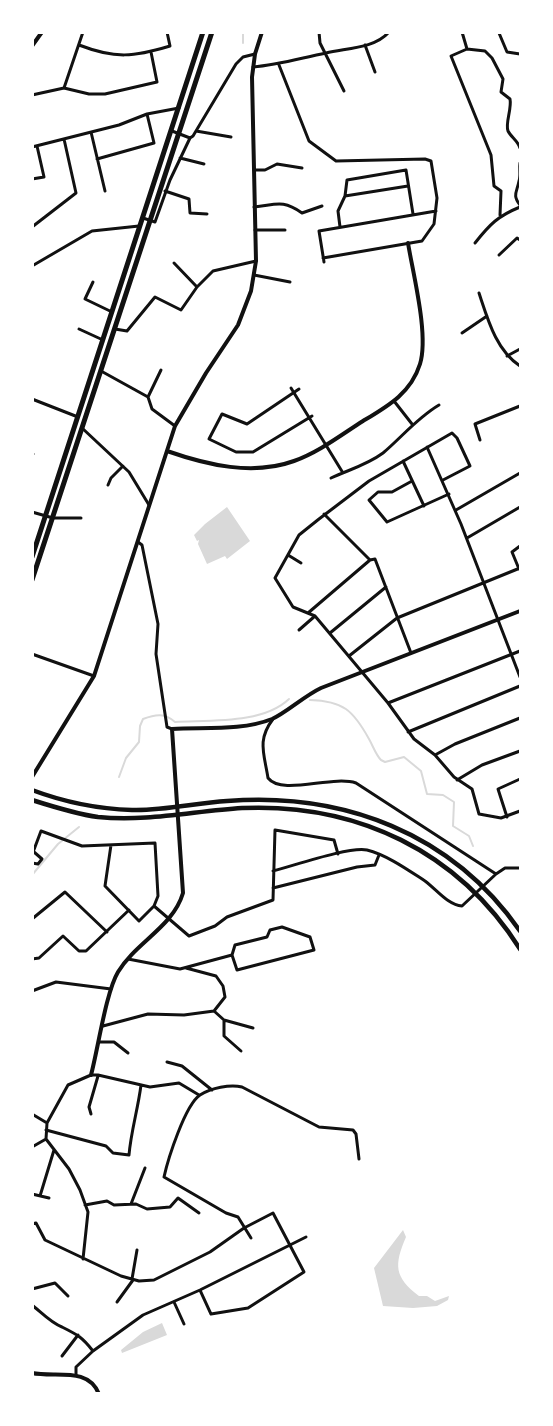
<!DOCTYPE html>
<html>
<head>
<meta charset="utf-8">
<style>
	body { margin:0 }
	#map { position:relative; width:553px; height:1426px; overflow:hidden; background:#fff; font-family:Inter,sans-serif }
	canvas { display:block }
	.frame { position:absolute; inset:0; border:34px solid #fff; pointer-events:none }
</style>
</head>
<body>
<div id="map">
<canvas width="553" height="1426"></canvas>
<div class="frame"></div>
</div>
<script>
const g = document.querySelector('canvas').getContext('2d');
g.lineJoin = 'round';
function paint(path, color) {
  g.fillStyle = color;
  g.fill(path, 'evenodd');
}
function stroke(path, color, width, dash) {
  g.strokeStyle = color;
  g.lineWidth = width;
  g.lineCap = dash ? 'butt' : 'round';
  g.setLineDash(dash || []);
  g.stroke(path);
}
paint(new Path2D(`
	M227,507l23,34 -23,18 -2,-3 -18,8 -9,-20 1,-4 -2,1 -3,-6 11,-11z
	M403,1230l3,7c-12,28 -12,40 13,59h8l8,5 14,-5 -1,4 -11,6 -24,2 -30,-2 -9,-38z
	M162,1323l5,12 -45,18 -1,-3 22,-18z`), '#d9d9d9');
stroke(new Path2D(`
	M243,32v11
	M310,700c33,1 43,10 59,39 4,7 7,16 12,21l4,2 19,-5 17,14 6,23 16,1 11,7 -1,24 16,10 4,10
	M119,777l7,-19 13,-16 1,-16 3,-7c13,-5 22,-6 32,3 35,-2 88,2 114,-23
	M32,875l26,-31 21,-17`), '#d9d9d9', 2);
stroke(new Path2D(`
	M319,32l1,11 24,48
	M462,32l5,17 -16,7 40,99 3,31 7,5 -1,24
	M499,33l8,19 13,2
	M79,45c36,14 55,12 91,1l-3,-14
	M365,45l10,27
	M467,49l18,2 7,7 11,21 -2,13 9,7c2,10 -5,24 -2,32 3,6 10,10 12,17
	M279,65l30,76 27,20 89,-2 6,2 6,37 -3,26 -12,17 -99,17
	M253,67c25,-2 48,-9 73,-14 20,-5 48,-4 63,-21
	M64,88l19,-56
	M32,95l32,-7 25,6h16l52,-12 -6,-30
	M172,131l18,7
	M196,131l35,6
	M91,132l14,59
	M32,147l87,-22 28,-11 32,-6
	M180,158l24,6
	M97,159l57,-16 -7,-29
	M520,163c-1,6 1,12 -1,18 -2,11 -7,14 1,24
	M254,170h11l12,-6 25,4
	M32,179l12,-2 -7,-31
	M165,191l24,8 1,14 17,1
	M345,196l63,-10
	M254,207c22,-2 28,-8 48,6l20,-7
	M143,218l12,4 15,-42 20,-42 3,-2 43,-72 7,-7 12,-3
	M32,227l44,-34 -12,-54
	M340,227l-2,-16 7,-15 2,-16 59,-10 7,44
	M255,230h30
	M475,243c15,-19 23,-27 45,-36
	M499,255l18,-17 3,2
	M324,262l-5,-31 117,-20
	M174,263l23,24
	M32,266l60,-35 47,-5
	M254,275l36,7
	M93,282l-8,17 27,13
	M479,293c9,27 17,57 41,73
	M79,329l24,11
	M115,329l12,2 28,-34 26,13 16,-23 16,-16 43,-10
	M462,333l25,-17
	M507,356l13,-7
	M161,370l-13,27 4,12 23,17
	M101,371l47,26
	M291,388l52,85
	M299,389l-52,35 -25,-10 -13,25 27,13h17l59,-36
	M32,399l46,18
	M394,401l18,23
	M82,428l47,44 20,33
	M480,440l-5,-16 45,-18
	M427,447l34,77 59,153
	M32,455l1,-1
	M403,461l21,45
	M331,478c17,-8 36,-13 52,-25 19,-16 34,-35 56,-48
	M443,480l27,-14 -13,-28 -5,-5 -83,48 -50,38 -20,16 -24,43 18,29 22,9 73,87 26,36 21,16 19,22 18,12 7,25 22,4 19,-7
	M412,481l-20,11h-14l-9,8 18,22 62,-28
	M108,485l3,-7 12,-12
	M456,510l64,-37
	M32,512l21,6h28
	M467,538l53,-31
	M138,542l4,3 16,79 -2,30 11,73 5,2
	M288,555l13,8
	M370,560l5,-1 36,94
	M519,569l-7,-17 8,-6
	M308,613l62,-53 -46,-46
	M299,630l16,-14
	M330,633l56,-46
	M32,654l62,22
	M349,656l48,-38 123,-50
	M388,703l132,-52
	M273,719c-16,21 -9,34 -5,59 14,18 64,-3 88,5l140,91
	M408,732l112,-46
	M435,755l20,-11 65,-26
	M457,780l25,-15 38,-14
	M507,817l-9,-28 22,-10
	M32,855l9,-24 41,15 73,-3 3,53 -4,10 -15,15 -34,-35 6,-41
	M32,863l6,1 4,-5 -8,-7
	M273,871c20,-5 77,-25 94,-21 20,5 41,20 58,31 12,9 23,24 37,25l34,-32 9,-6h15
	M273,888l84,-21 18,-2 4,-10
	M154,906l35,30 26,-10 12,-9 46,-17 2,-70 59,10 4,14
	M32,919l33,-27 42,40
	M282,927l28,10 4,13 -77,20 -5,-15 3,-10 32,-8 3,-7z
	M32,959l7,-1 24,-22 16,15h7l43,-41
	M128,959l52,10 52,-14
	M186,968l30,8 7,10 2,11 -11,14
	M32,991l24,-9 55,7
	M224,1020v16l17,15
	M103,1026l45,-12 36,1 30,-4 10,9 29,8
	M100,1042h14l14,11
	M167,1062l15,4 30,24
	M32,1114l15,9
	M91,1114l-2,-7 9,-31
	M46,1130l60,16 7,7 16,2c2,-24 9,-46 12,-70
	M32,1147l14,-8
	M32,1194l17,4
	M40,1196l14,-46
	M131,1204l14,-36
	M85,1205l22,-4 7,4 22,-1 11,5 23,-2 8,-9 21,15
	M32,1224l4,-1 9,17 76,36 18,5 15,-1 56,-28 34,-24 29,-15 31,59 -56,36 -37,6 -11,-24
	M251,1238l-13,-21 -12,-4 -62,-36c4,-18 21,-72 36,-82 11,-7 30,-11 42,-8l77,40 34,3 3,4 3,25
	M83,1259l5,-47 -8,-22 -11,-21 -23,-30 1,-16 21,-38 23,-10h7l52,12 29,-4 20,12
	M132,1279l5,-29
	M32,1289l23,-6 13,13
	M117,1302l16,-22
	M174,1302l10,22
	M32,1305c9,7 19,18 30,22 16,8 20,10 31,24
	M62,1356l16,-21
	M76,1375v-8l17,-16 50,-36 57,-25 106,-53`), '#111', 3);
stroke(new Path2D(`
	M32,46l10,-14
	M167,451c40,14 86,25 127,10 25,-9 47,-26 69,-40 25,-15 48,-28 57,-57 9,-29 -7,-90 -12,-121
	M32,777l62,-101 81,-250 31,-53 32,-48 13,-34 5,-30 -4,-184 3,-23 7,-22
	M91,1075c7,-26 15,-83 27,-103 18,-30 55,-45 65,-79l-11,-164c32,-2 70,2 100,-10 14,-6 32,-23 49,-31l199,-77
	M32,1373c23,5 56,-7 67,21`), '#111', 4);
stroke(new Path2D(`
	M32,790c32,12 67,19 100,20 32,1 63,-7 95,-9 116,-9 225,32 293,130
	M32,800c22,7 44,14 66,17 48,5 96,-6 144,-9 115,-5 216,43 278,141`), '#111', 4.5);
stroke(new Path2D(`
	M32,557l171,-525
	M32,580l180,-548`), '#111', 5);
</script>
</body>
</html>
